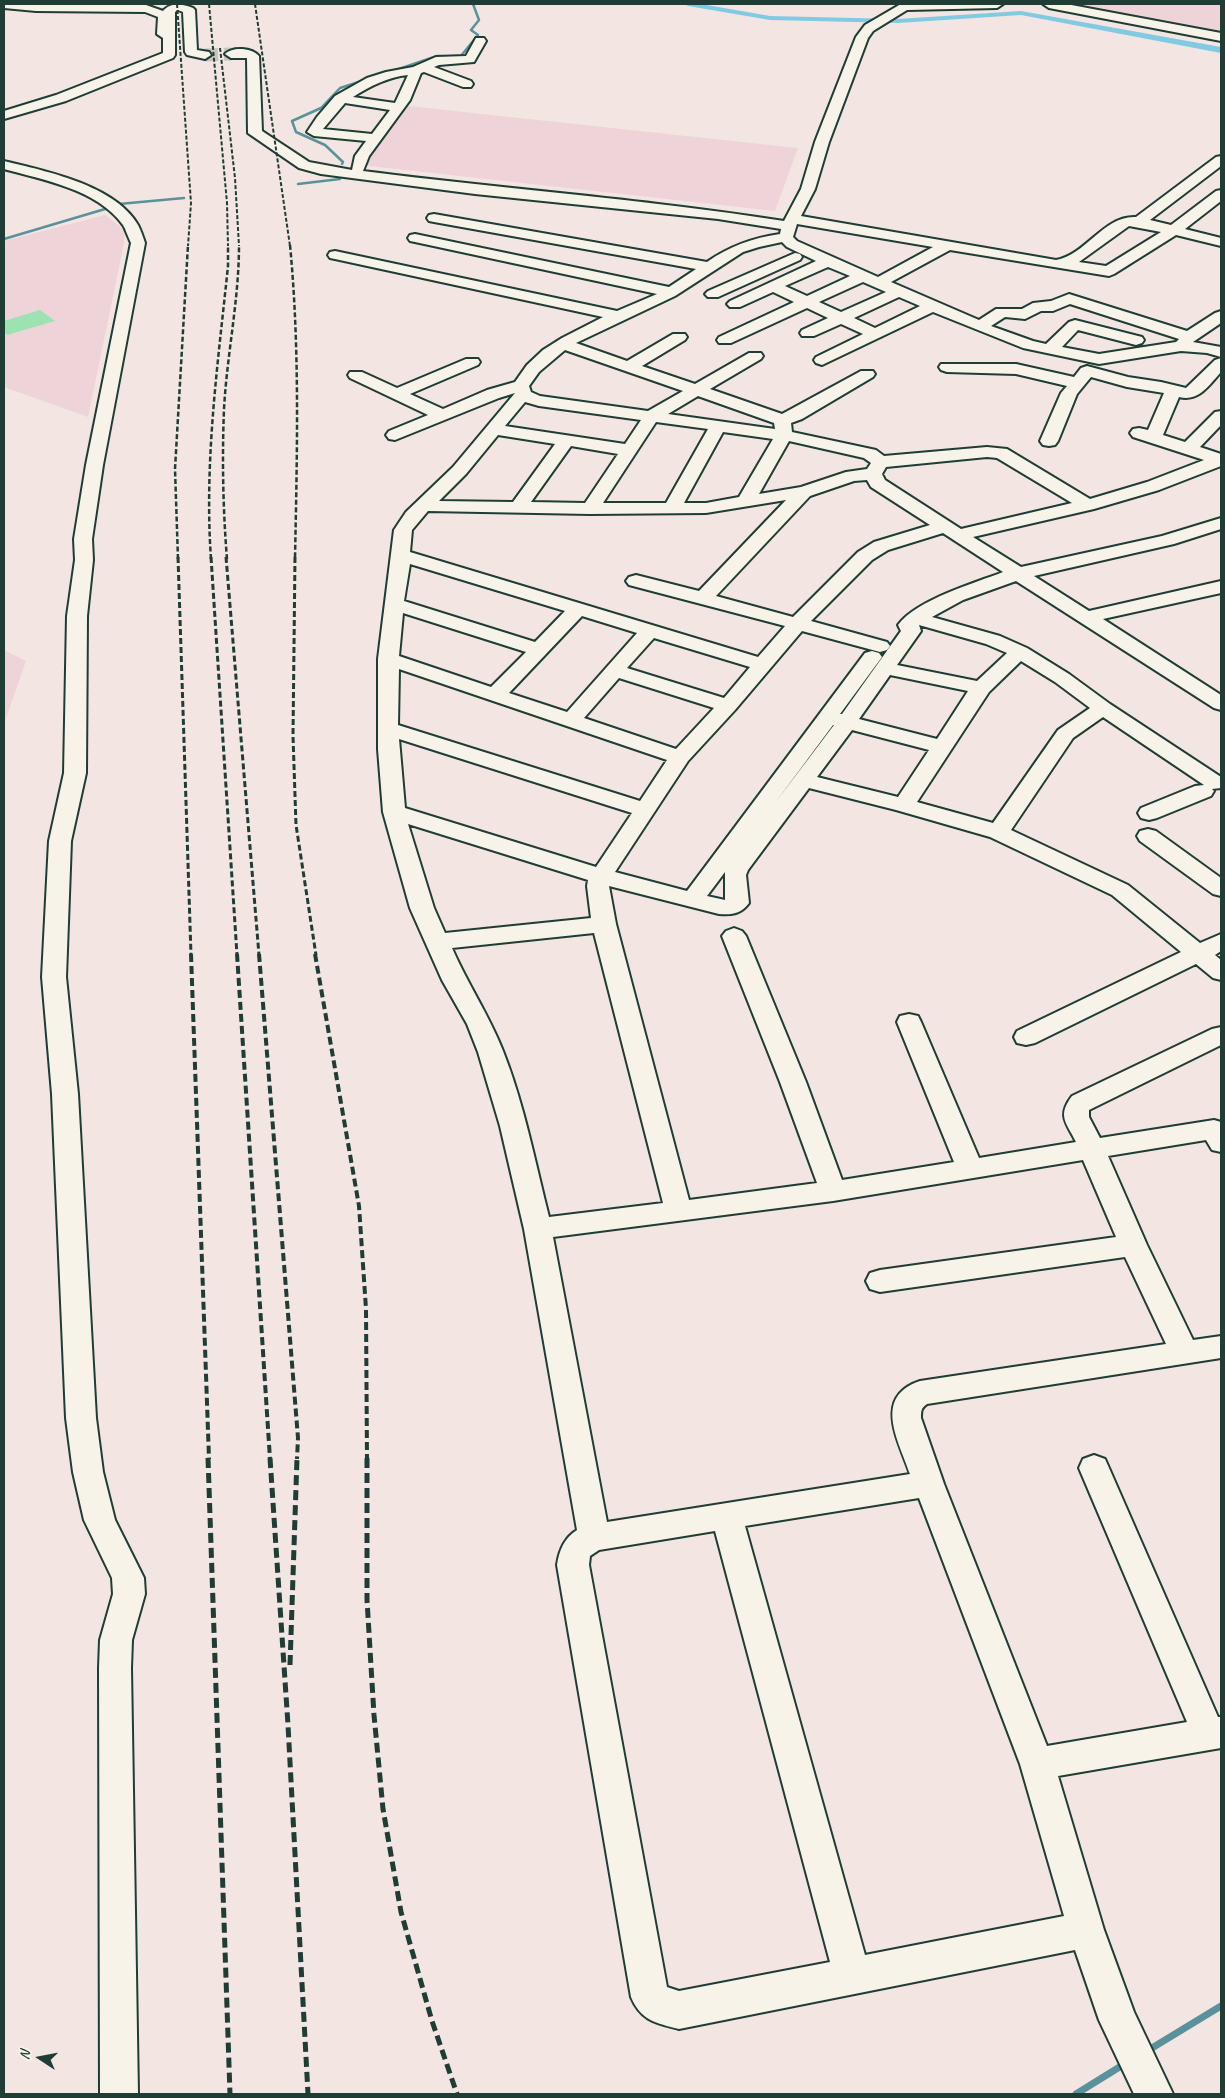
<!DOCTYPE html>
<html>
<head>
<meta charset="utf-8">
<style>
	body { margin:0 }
	#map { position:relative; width:1225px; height:2098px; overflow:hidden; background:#f3e5e1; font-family:Caveat,sans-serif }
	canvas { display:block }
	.frame { position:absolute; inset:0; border:5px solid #1f3d34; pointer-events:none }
	.north { position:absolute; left:15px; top:2033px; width:50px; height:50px; -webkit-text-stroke:4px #f7f3e8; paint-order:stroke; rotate:281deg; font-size:14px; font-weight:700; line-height:20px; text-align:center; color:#1f3d34 }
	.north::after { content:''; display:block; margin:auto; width:18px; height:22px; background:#1f3d34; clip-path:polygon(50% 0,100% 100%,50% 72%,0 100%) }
</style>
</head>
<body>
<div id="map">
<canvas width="1225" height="2098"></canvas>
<div class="frame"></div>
<div class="north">N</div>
</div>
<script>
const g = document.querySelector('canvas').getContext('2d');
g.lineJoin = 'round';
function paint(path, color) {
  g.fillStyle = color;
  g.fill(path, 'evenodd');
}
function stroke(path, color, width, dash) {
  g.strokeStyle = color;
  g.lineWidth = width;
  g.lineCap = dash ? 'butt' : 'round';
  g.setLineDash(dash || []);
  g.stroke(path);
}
paint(new Path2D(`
	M1057,4h164v30z
	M408,106l390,42 -23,63 -415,-46z
	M105,215l20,15 -1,13 -36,174 -84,-30v-146z
	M4,650l22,11 -22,63z`), '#eed4d9');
paint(new Path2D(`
	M40,310l15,11 -48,14 -3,-3v-11z`), '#9ce3b1');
stroke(new Path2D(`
	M393,71l44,-15 23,1 18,-22 -7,-5 8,-10 -6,-16
	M342,164l1,-2 -18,-17 -29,-13 -4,-11 29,-13 19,-20 28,-9
	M298,184l42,-5v-3
	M119,204l65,-6
	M4,239l101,-30`), '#5a929c', 2.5);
stroke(new Path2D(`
	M1147,2051l74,-45
	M1076,2094l50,-31`), '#5a929c', 7);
paint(new Path2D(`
	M684,4h17l69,12 128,3 123,-8 200,36v6l-200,-38 -123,8 -128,-3 -82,-14z`), '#81cbe2');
stroke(new Path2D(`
	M205,55l26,-1`), '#c9c3be', 13, [13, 6]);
const minor = new Path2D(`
	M4,4l142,1 17,6c8,-9 19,-7 30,-3l2,2 2,40 12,2 2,3 -6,4 -18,-4 -2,-3 -2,-40 -5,-2 -3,2v43l-2,3 -107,43 -62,18v-8l52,-16 107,-42v-15l-6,-4 1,-17 -13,-5 -109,-1 -32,-3z
	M901,4h102l-6,4 -90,2 -34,21 -5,7 -39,104 -14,47 -14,27 255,44c30,-5 48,-45 80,-43l80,-60 5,-1v10l-71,54 21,5 45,-34 5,-1v11l-36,28 36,9v8l-45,-11 -62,39 -5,2 -159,-26 -59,32 88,38 17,-11h26l11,-6 18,-2 18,-7 118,37 28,-18 6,-2v12l-28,19 28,5v10l-14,-4 -26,-2 -82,13 -76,-16 -90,-36 -111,53 -6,-2 -2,-3 2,-3 47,-23 -22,-10 -27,12h-12l-2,-3 2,-3 26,-12 -21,-10 -76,35h-12l-2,-3 2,-3 75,-35 -21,-10 -33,15h-10l-3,-3 3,-3 86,-40 -29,-14 -5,-5 -23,5 -16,5 -68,44 -99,47 51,18 46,-27h12l2,3 -2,3 -43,26 53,18 54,-31h12l2,3 -2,3 -51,30 72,25 79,-43h12l2,3 -2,3 -71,42 -11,4 1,9 84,18 8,6 103,-9 20,2 83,50 57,-17 57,-22 -71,-23 -3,-4 3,-4 6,-1 9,2 16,-37 -37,-6 -36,-10 -14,17 -19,47 -3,4 -6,1 -6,-1 -3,-4 21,-48 6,-7 -51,-12 -69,-2 -6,-2 -2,-3 2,-3h75l58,13 7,-9 6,-2 41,11 33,5 25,6 29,-28 6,-2v14c-12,13 -22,30 -42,25l-16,38 22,7 30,-30 6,-1v14l-21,22 21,7v12l-62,24 -65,19 -121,28 48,30 141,-31 59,-18v11l-47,15 -140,32 55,35 132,-30v12l-118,26 118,76v15l-7,-2 -198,-127 -53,19 -31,17 68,19 27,12 42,26 41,30 111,73v11l-9,1 2,2 -3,5 -54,22 -8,2 -8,-2 -3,-5 3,-5 54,-22 9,-1 -101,-68 -30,21 -62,92 117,55 72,58 21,-9v17l-6,4 6,5v20l-8,-2 -17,-14 -161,79 -9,2 -9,-2 -3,-6 3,-6 164,-79 -69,-57 -122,-58 -94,-27 -87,-22 -61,82 -2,5 3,28c-8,11 -17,12 -30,11l-110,-28 7,38 73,276 128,-17 -37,-101 -58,-146 4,-5 8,-3 8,3 4,5 60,146 36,98 112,-18 -57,-140 3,-6 9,-2 9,2 3,6 58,136 97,-16c-10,-20 -19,-26 -4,-46l140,-67 9,-2v18l-132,65v7l11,21 114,-18 7,2v30l-9,-2 -6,-10 -98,16 39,89 46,95 28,-4v22l-294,46c-6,4 -6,7 -6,14l23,66 103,262 140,-24 -108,-254 4,-9 11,-4 11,4 4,9 109,249h3v31l-163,28 46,154 30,82 39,82h-39l-35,-74 -24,-70 -396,79c-23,-6 -38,-8 -48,-32l-74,-432c2,-14 7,-27 20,-35l-53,-301 -24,-103 -22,-74 -11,-28 -25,-44 -32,-72 -27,-96 -5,-63v-90l16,-129 12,-18 47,-45 62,-74 -16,5 -104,42 -6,-1 -3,-4 3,-4 39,-16 -78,-37 -2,-3 2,-3h12l35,16 69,-29h12l2,3 -2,3 -68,29 33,15 44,-19 28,-8 12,-17 16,-15 19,-12 41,-21 -268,-58 -5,-1 -2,-3 2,-3 5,-1 282,60 40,-17 -242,-52 -5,-1 -2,-3 2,-3 5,-1 254,53 27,-18 -262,-47 -5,-1 -2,-3 2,-3 5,-1 273,48c23,-16 45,-24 73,-28l1,-5 -63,-10 -243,-25 -154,-20 -22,-6 -51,-35 -1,-75h-16l-6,-4c8,-8 27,-6 34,2l3,75 47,31 43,8 3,-14 11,-15 -52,-5 -7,-4 10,-15 18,-21 32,-18 19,-6 27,-5 23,-10 30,-1 10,-18h8l2,3 -12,21 -35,3 -5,2 37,14 2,3 -2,3h-8l-39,-15 -3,1 -11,27 -41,56 -6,15c140,18 282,28 421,50l17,-32 14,-47 41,-105 9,-12zM408,75l-13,28 -42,-6c17,-11 35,-20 55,-22zM345,103l45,7 -18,24 -49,-5zM797,224l136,23 -55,30 -81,-36 -4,-4zM1129,226l32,6 -55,34 -27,-4zM828,267l22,9 -43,20 -22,-10zM863,282l23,10 -45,20 -22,-10zM899,297l21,9 -45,22 -21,-10zM1070,304l109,35 -3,3 -77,12 -37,-7 16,-17 58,15 6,-2 2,-3 -2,-3 -67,-17 -6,2 -23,22 -13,-3 -42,-15 14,-9 20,2 16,-8h12zM565,350l118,41 -35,20 -108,-15 -9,-4 -2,-6 10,-14zM698,396l76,27 1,6 -107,-15zM525,402l14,4 102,14 -16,24 -120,-18zM656,422l52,7 -42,74h-63zM723,432l50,7 -34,58 -33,6h-22zM498,435l57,9 -42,58 -74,-1 27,-27zM789,441l75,17 7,5 -4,6 -21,3 -45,15 -42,7zM571,446l47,8 -33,49 -54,-1zM987,457l10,1 75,45 -111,26 -76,-49 -3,-6 4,-7zM867,480l4,7 59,38 -56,17 -16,10 -65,65 -77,-21 94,-100 44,-15zM786,500l-87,91 -63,-16 -7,2 -3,4 3,4 156,41 -27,31 -348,-105 2,-22 16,-19 162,3 116,-1zM943,533l60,39c-28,11 -87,28 -105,53l3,6 -59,83h-2l42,-57 -3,-4 -7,-2 -7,2 -178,238 -72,-19 73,-111 47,-51 67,-79 78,21 7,-2 3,-4 -3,-4 -76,-21 61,-61 16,-10zM410,564l155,47 -30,31 -131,-41zM403,613l123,39 -35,35 -92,-31zM582,616l55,17 -70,79 -58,-19zM919,625l67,19 21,9 -30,28 -80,-16 24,-34zM654,638l96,29 -26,31 -97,-30zM1021,661l34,21 35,26 -32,22 -65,93 -76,-21 72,-110zM399,669l268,91 -27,41 -242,-76zM890,675l78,16 -31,48 -78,-20zM619,678l95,30 -38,41 -92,-31zM833,725h1l-59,78zM852,730l77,20 -31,47 -81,-20zM399,739l233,74 -36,54 -191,-59zM408,824l180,56 -1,6 4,32 -146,15 -11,-25zM725,872v28l-18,-4zM594,933l69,270 -114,14c-14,-55 -25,-113 -46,-166 -14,-36 -36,-68 -51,-103zM1083,1160l33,77 -236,33 -10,3 -4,8 4,8 10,3 245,-35 41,87 -246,37c-48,16 -21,60 -10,93l-303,48 -54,-285 280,-36zM919,1498l101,266 44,152 -199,39 -120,-429zM715,1531l115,431 -151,29 -12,-4 -78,-422 1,-9 9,-6z
	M1043,4h23l155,29v8l-172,-33z
	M4,161c41,10 111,24 134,64 3,6 5,12 7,18l-42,222 -11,74 1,21 -6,56 -1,157 -15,68 -5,136 12,117 18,324 7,54 12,48 29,58 1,16 -13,46 -1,28 7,426h-38l-1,-426 1,-28 13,-46 -1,-16 -28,-58 -11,-48 -7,-54 -14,-324 -10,-117 7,-136 15,-68 3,-157 8,-56 -1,-21 12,-74 45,-222c-3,-6 -5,-13 -8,-18 -26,-36 -80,-45 -119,-56z
	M795,253l5,1 2,3 -2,3 -82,37h-10l-3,-3 3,-3z
	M1148,829l8,2 65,47v18l-8,-2 -73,-53 -3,-5 3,-5z`);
stroke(minor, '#1f3d34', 4);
paint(minor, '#f7f3e8');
stroke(new Path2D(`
	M177,4l14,199 -3,43
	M209,4l18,199 1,43
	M255,4l35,242
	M220,48l15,130 4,68`), '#1f3d34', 2, [4, 2]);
stroke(new Path2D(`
	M290,245c10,104 7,210 5,314
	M178,559l-3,-90 13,-224
	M211,559c-7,-98 7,-196 17,-293v-21
	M227,559c-4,-49 -5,-100 -3,-150 3,-55 15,-109 15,-164`), '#1f3d34', 2.5, [5, 2.5]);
stroke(new Path2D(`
	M178,557l13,398
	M211,557l26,398
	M226,557l33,398
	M295,557l-2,179 3,89 20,130`), '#1f3d34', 3, [6, 3]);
stroke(new Path2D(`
	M191,954l18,505
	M237,954l33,505
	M259,954l39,484 -1,21
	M315,954l44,252 7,103 1,150`), '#1f3d34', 4, [8, 4]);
stroke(new Path2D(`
	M208,1458l22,636
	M270,1458l18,267 20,369
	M367,1458v142l7,115 9,94 18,103 31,109 25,73
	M290,1665l7,-207`), '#1f3d34', 5, [10, 5]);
</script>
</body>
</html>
